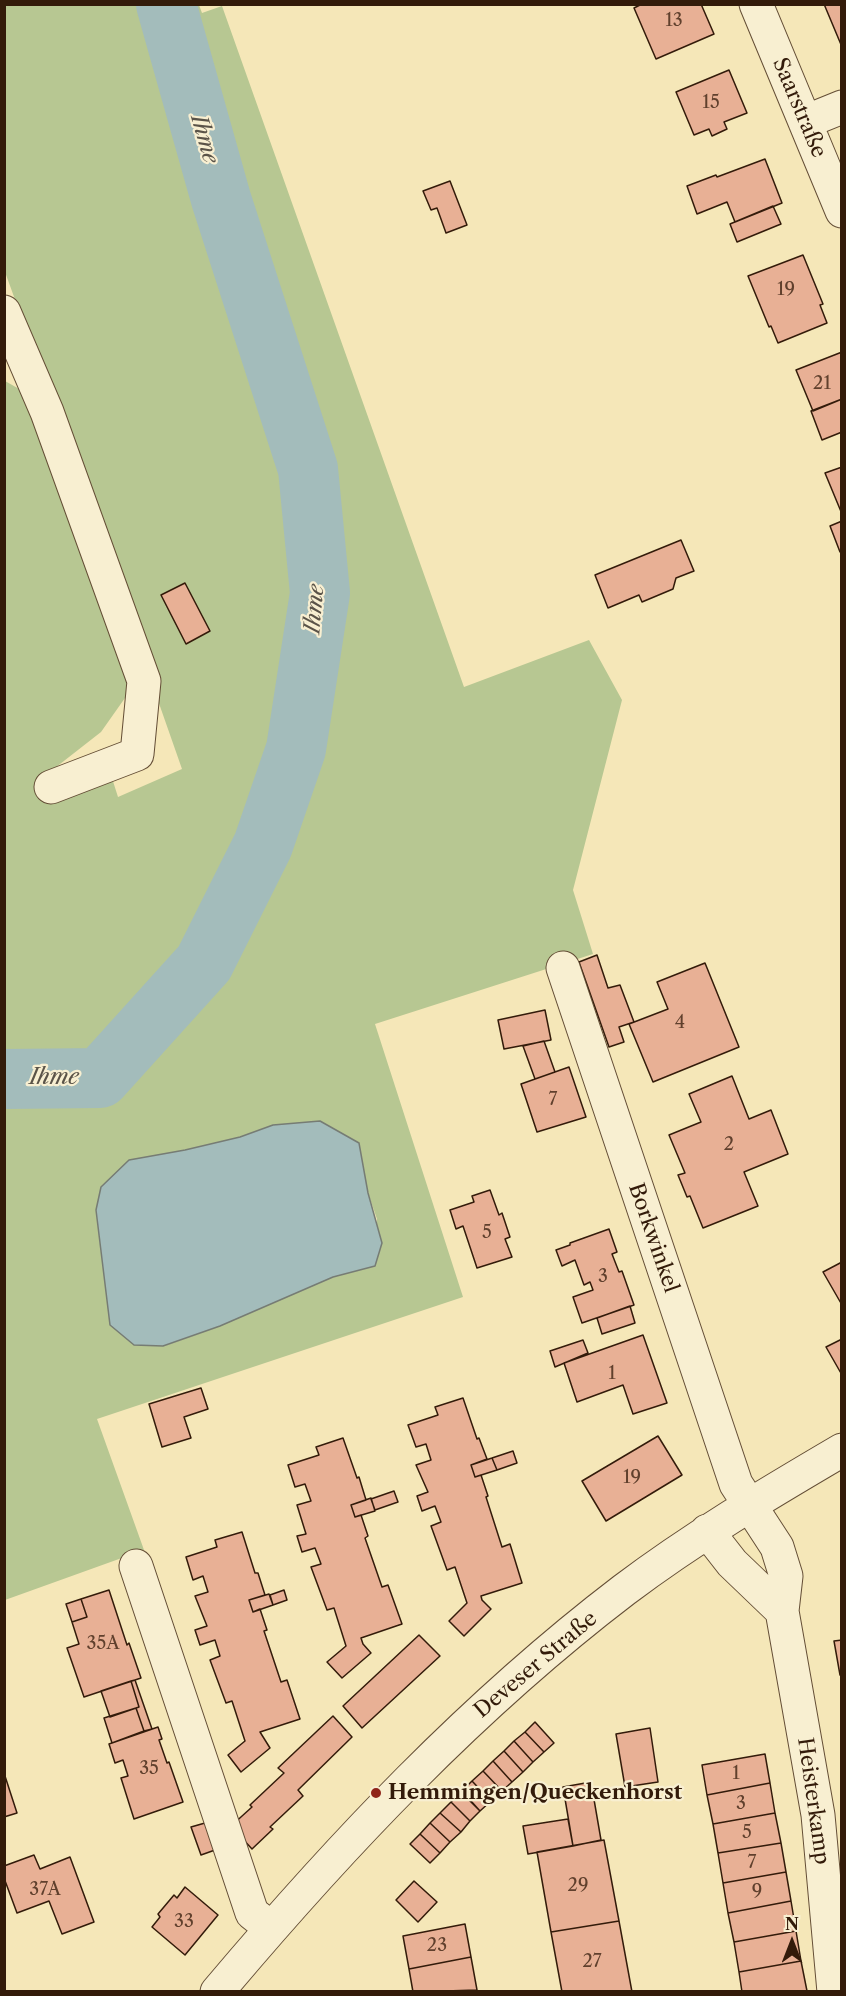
<!DOCTYPE html>
<html>
<head>
<meta charset="utf-8">
<style>
	body { margin:0 }
	#map { position:relative; width:846px; height:1996px; overflow:hidden; background:#f5e7b8; font-family:"Libre Caslon Text",serif }
	canvas { display:block }
	.frame { position:absolute; inset:0; border:6px solid #331b0a; pointer-events:none }
	.north { position:absolute; left:762px; top:1912px; width:60px; height:60px; -webkit-text-stroke:4px #f8efd1; paint-order:stroke; rotate:0deg; font-size:16px; font-weight:700; line-height:24px; text-align:center; color:#331b0a }
	.north::after { content:''; display:block; margin:auto; width:21px; height:27px; background:#331b0a; clip-path:polygon(50% 0,100% 100%,50% 72%,0 100%) }
</style>
</head>
<body>
<div id="map">
<canvas width="846" height="1996"></canvas>
<div class="frame"></div>
<div class="north">N</div>
</div>
<script>
const g = document.querySelector('canvas').getContext('2d');
g.lineJoin = 'round';
function paint(path, color) {
  g.fillStyle = color;
  g.fill(path, 'evenodd');
}
function stroke(path, color, width, dash) {
  g.strokeStyle = color;
  g.lineWidth = width;
  g.lineCap = dash ? 'butt' : 'round';
  g.setLineDash(dash || []);
  g.stroke(path);
}
function drawText(font, color, halo, rows, align = 'center') {
  g.font = font + ' "Libre Caslon Text",serif';
  g.lineWidth = 4.5;
  g.setLineDash([]);
  g.textBaseline = 'middle';
  g.strokeStyle = halo;
  g.fillStyle = color;
  for (const [text, x, y, turn = 0] of rows) {
    g.save();
    g.translate(x, y);
    g.rotate((+turn || 0) * Math.PI / 180);
    g.textAlign = isNaN(turn) ? turn : align;
    if (halo) g.strokeText(text, 0, 0);
    g.fillText(text, 0, 0);
    g.restore();
  }
}
paint(new Path2D(`
	M5,5h150l16,62 130,402 9,123 -22,153 -33,94 21,-5 29,-85 25,-156 -14,-131 -91,-277 -52,-180h26l3,8 20,-7 242,681 125,-47 33,60 -49,190 20,64 -218,70 88,273 -366,122 47,131 -139,50v-1219l16,9 111,298 -31,44 -55,43h65l7,22 64,-28 -101,-288 -76,-209zM240,1137l128,56 9,26 -2,47 -42,11 -113,49 -56,20 -30,-1 -32,-85 -6,-50 89,-60z`), '#b7c792');
const water = new Path2D(`
	M320,1121l39,22 9,50 14,50 -7,23 -42,11 -113,49 -57,20 -29,-1 -24,-20 -14,-115 5,-23 28,-27 56,-10 55,-13 33,-12z`);
paint(water, '#a3bcbb');
stroke(water, '#767c74', 1.5);
stroke(new Path2D(`
	M4,1079l96,-1 104,-115 59,-118 33,-96 24,-156 -12,-124 -87,-270 -55,-195`), '#a3bcbb', 60);
const building = new Path2D(`
	M642,4h59l13,30 -58,25 -22,-51z
	M824,4h18v43z
	M729,70l18,43 -23,9 3,7 -15,7 -3,-7 -15,6 -18,-43z
	M765,159l17,44 -47,19 -8,-20 -30,12 -10,-28 29,-11 1,2z
	M450,181l17,44 -21,8 -9,-25 -6,2 -8,-19z
	M773,206l8,18 -44,18 -7,-18z
	M803,255l20,49 -3,1 7,18 -49,20 -7,-17 -2,1 -21,-51z
	M842,352v47l-29,12 -17,-41z
	M842,399v33l-20,8 -11,-29z
	M842,467v47l-17,-41z
	M842,521v30l-2,1 -10,-26z
	M681,540l13,31 -18,7 -3,11 -31,13 -3,-7 -31,13 -13,-33z
	M185,583l25,48 -24,13 -25,-49z
	M597,955l11,33 12,-3 14,37 -15,5 5,15 -15,5 -30,-85z
	M705,963l34,84 -86,35 -24,-58 39,-15 -11,-27z
	M545,1010l6,30 -47,9 -6,-29z
	M544,1041l11,31 -20,7 -12,-33z
	M569,1067l17,50 -49,15 -16,-48z
	M732,1076l17,43 22,-9 17,44 -44,18 14,34 -55,22 -13,-32 -3,1 -9,-22 7,-2 -16,-38 32,-13 -12,-28z
	M490,1190l9,25 3,-2 8,24 -5,2 7,18 -35,11 -14,-42 -7,3 -6,-19 24,-8 -2,-6z
	M609,1229l8,23 -5,2 7,18 3,-1 12,34 -52,18 -9,-26 20,-7 -3,-8 -6,3 -9,-25 -13,6 -6,-16 14,-5v-2z
	M842,1262v43l-19,-33z
	M630,1306l5,17 -33,11 -5,-16z
	M643,1335l24,68 -34,11 -10,-29 -46,17 -13,-39z
	M842,1339v36l-16,-28z
	M583,1340l5,13 -33,14 -5,-16z
	M201,1388l7,21 -24,8 7,21 -29,9 -13,-43z
	M463,1398l14,41 2,-1 8,21 -16,6 4,12 6,-2 7,21 -2,1 16,50 8,-3 12,39 -41,13 1,4 9,9 -27,27 -15,-15 18,-18 -12,-36 -8,3 -16,-44 10,-4 -6,-16 -13,5 -5,-15 11,-4 -12,-27 15,-5 -5,-16 -10,3 -8,-22 30,-10 -3,-8z
	M658,1436l24,39 -76,46 -24,-40z
	M343,1438l14,40 2,-1 7,23 -15,5 4,12 6,-2 7,21 -3,2 17,49 6,-2 14,39 -41,14 2,6 8,9 -29,25 -15,-16 19,-16 -12,-38 -7,2 -16,-43 10,-3 -6,-16 -13,4 -5,-16 9,-2 -9,-29 14,-4 -6,-17 -10,3 -7,-22 31,-10 -3,-8z
	M513,1451l4,12 -20,7 -5,-12z
	M492,1458l5,12 -22,7 -4,-12z
	M394,1491l4,11 -23,8 -4,-11z
	M371,1498l4,13 -20,6 -4,-12z
	M242,1532l13,41h3l7,22 -16,5 4,12 7,-3 7,21 -3,1 17,51 6,-2 13,39 -40,13 10,16 -29,24 -13,-17 17,-14 -13,-40 -6,2 -16,-43 10,-4 -5,-16 -15,5 -5,-15 12,-4 -12,-30 13,-4 -5,-16 -10,4 -7,-23 31,-10 -2,-7z
	M109,1590l18,55 2,-2 12,35 -57,19 -17,-49 12,-4 -7,-22 15,-5 -6,-18z
	M284,1590l3,10 -14,5 -3,-10z
	M269,1594l4,11 -20,7 -4,-12z
	M81,1599l6,18 -15,5 -6,-18z
	M419,1635l21,21 -78,72 -19,-22z
	M842,1640v35h-2l-6,-34z
	M135,1680l17,49 -8,2 -8,-23 3,-1 -8,-26z
	M131,1681l8,26 -29,10 -9,-26z
	M136,1708l8,23 -32,12 -8,-25z
	M333,1716l19,21 -54,53 5,6 -33,31 3,2 -21,20 -21,-23 21,-19 -2,-2 34,-32 -6,-5z
	M535,1722l19,21 -10,9 -19,-20z
	M158,1727l4,12 -3,1 8,23 2,-1 14,40 -49,17 -13,-41 7,-2 -5,-16 -8,3 -6,-19z
	M650,1728l8,54 -33,5 -9,-53z
	M525,1732l19,20 -11,10 -19,-21z
	M514,1741l19,21 -10,10 -19,-21z
	M504,1751l19,21 -11,10 -19,-21z
	M765,1754l5,29 -63,12 -5,-30z
	M493,1761l19,21 -10,9 -19,-20z
	M483,1771l19,20 -11,10 -19,-20z
	M4,1773l13,40 -13,4z
	M472,1781l19,20 -11,10 -18,-20z
	M591,1782l10,58 -28,6 -10,-59z
	M770,1783l5,30 -62,11 -6,-29z
	M461,1792l19,19 -10,10 -19,-19z
	M451,1802l19,19 -9,11 -21,-19z
	M440,1813l21,19 -11,10 -20,-19z
	M775,1813l6,30 -63,10 -5,-29z
	M568,1819l5,27 -45,8 -5,-28z
	M205,1823l10,27 -14,5 -10,-28z
	M430,1823l20,19 -10,11 -20,-19z
	M420,1834l20,19 -10,10 -20,-19z
	M604,1840l15,81 -68,11 -14,-80z
	M781,1843l5,29 -63,11 -5,-30z
	M34,1855l6,14 30,-12 24,65 -32,12 -13,-33 -32,12 -13,-35v-12z
	M786,1872l5,29 -63,12 -5,-30z
	M414,1881l23,21 -19,20 -22,-22z
	M185,1887l33,28 -33,40 -33,-28 8,-10 -2,-3 16,-19 3,3z
	M791,1901l5,30 -62,11 -6,-29z
	M619,1921l13,71h-70l-11,-60z
	M465,1924l6,33 -62,12 -6,-33z
	M796,1931l5,30 -62,11 -5,-30z
	M471,1957l6,33 -64,2 -4,-23z
	M801,1961l6,30 -65,1 -3,-20z`);
paint(building, '#e8b095');
stroke(building, '#331b0a', 1.5);
const minor = new Path2D(`
	M756,4l86,207
	M805,122l37,-15
	M4,312l43,100 97,269 -7,73 -86,33
	M563,968l173,516 41,63 9,29 -4,35 -50,-48 -25,-32
	M136,1566l116,347 19,15
	M782,1611l36,204 16,177
	M217,1992c123,-146 255,-286 407,-402 69,-52 143,-96 218,-140`);
stroke(minor, '#644e36', 35);
stroke(minor, '#f8efd1', 33);
for (const [x, y, r, color] of [
	[376,1793,6,"#8f2418"]
]) {
  const dot = new Path2D();
  dot.arc(x, y, r, 0, 2 * Math.PI);
  g.fillStyle = color;
  g.fill(dot);
  stroke(dot, '#f8efd1', 2);
}
drawText('18px', '#60402d', null, [
	["13",674,21],
	["15",711,103],
	["19",786,290],
	["21",822,384],
	["4",680,1023],
	["7",553,1100],
	["2",729,1145],
	["5",487,1233],
	["3",603,1277],
	["1",612,1374],
	["19",632,1478],
	["35A",103,1644],
	["35",149,1769],
	["1",736,1774],
	["3",741,1804],
	["5",747,1833],
	["7",752,1863],
	["29",578,1886],
	["37A",45,1890],
	["9",757,1892],
	["33",184,1922],
	["23",437,1946],
	["27",592,1962]
]);
drawText('21px', '#331b0a', '#f8efd1', [
	["Saarstraße",799,108,67],
	["Borkwinkel",653,1238,71],
	["Deveser Straße",536,1665,-40],
	["Heisterkamp",813,1801,82]
]);
drawText('bold 21px', '#331b0a', '#f8efd1', [
	["Hemmingen/Queckenhorst",388,1793]
], 'left');
drawText('italic 22px', '#5a5348', '#f8efd1', [
	["Ihme",204,139,74],
	["Ihme",315,609,-85],
	["Ihme",54,1078]
]);
</script>
</body>
</html>
